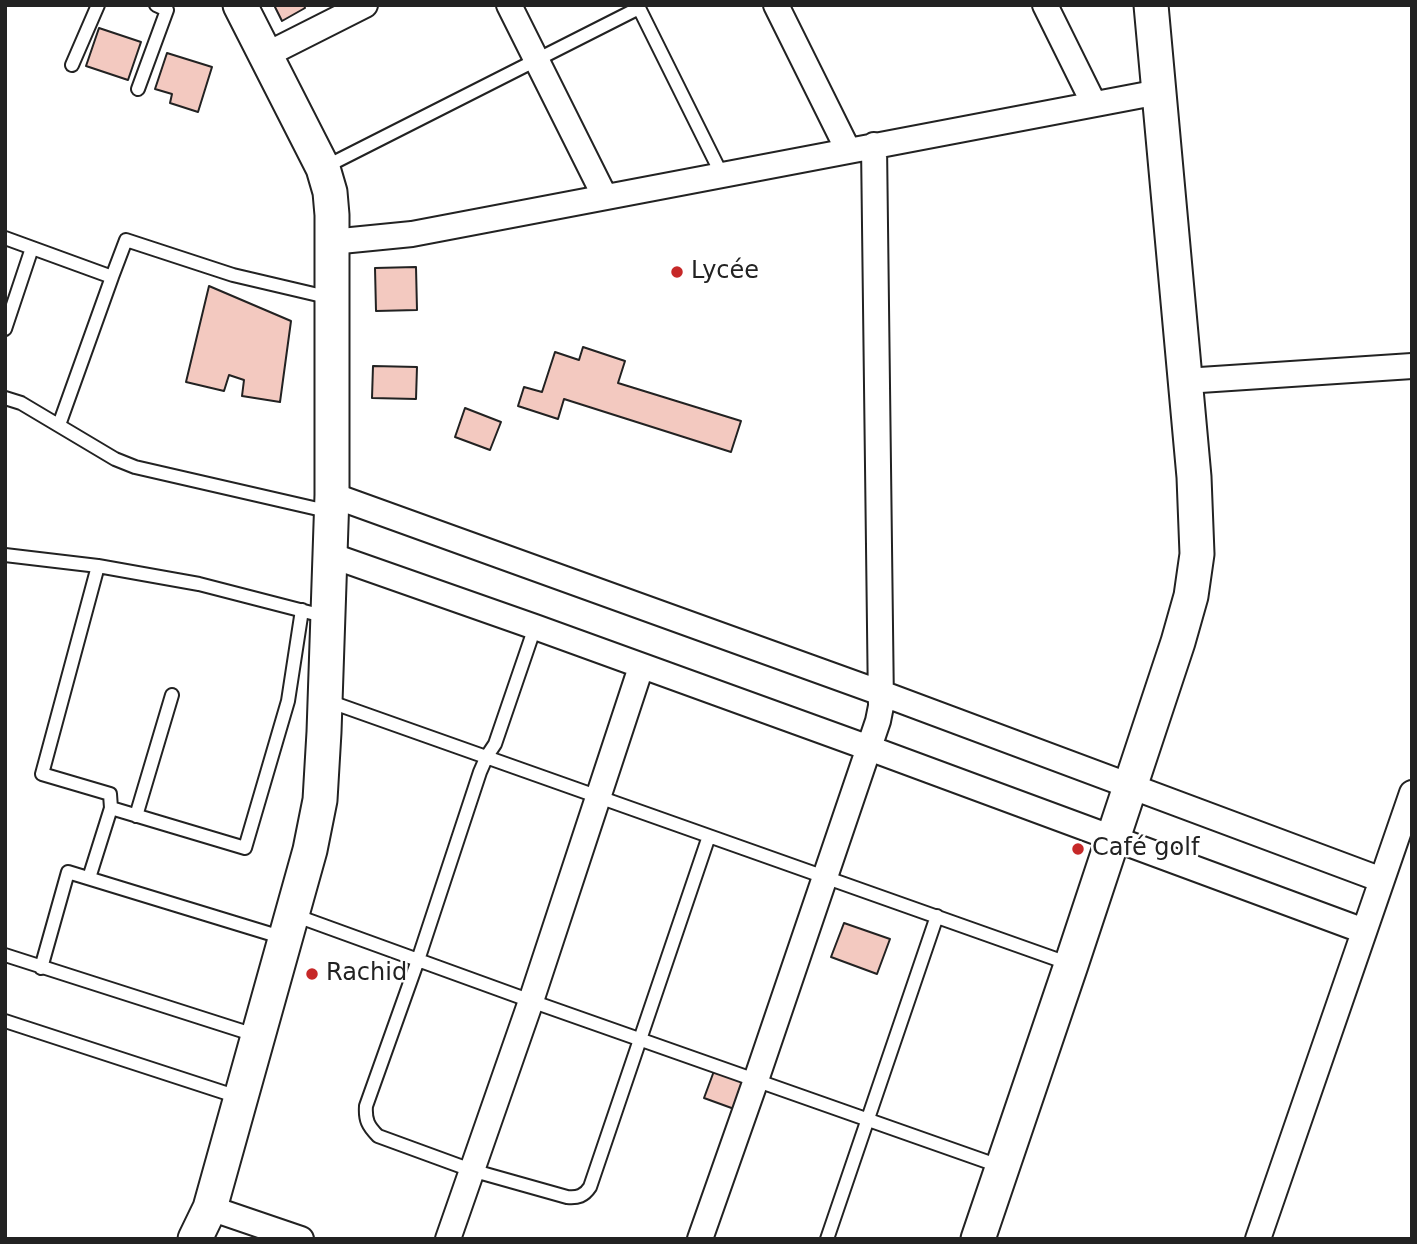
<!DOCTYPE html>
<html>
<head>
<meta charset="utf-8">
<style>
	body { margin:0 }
	#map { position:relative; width:1417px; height:1244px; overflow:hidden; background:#fff; font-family:"DejaVu Sans",sans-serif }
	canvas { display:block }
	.frame { position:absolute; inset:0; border:7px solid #222; pointer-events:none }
</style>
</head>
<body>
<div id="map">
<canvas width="1417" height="1244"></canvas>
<div class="frame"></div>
</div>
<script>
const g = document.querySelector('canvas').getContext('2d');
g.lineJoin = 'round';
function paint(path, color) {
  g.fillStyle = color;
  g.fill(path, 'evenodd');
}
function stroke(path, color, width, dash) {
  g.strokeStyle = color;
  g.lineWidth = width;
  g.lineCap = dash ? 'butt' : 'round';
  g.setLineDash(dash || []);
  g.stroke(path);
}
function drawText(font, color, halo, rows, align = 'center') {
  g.font = font + ' "DejaVu Sans",sans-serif';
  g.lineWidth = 5;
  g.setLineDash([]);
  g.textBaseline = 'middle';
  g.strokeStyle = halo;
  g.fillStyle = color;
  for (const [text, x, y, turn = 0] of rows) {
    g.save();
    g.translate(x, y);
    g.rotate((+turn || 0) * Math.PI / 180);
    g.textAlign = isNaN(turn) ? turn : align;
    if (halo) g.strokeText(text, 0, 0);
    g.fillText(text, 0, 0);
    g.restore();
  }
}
const building = new Path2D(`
	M274,5h30l1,3 -23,13z
	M99,28l42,14 -13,38 -42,-14z
	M167,53l45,14 -14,45 -28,-9 2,-9 -17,-5z
	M416,267l1,43 -41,1 -1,-43z
	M209,286l82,35 -11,81 -38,-6 2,-16 -15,-5 -5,16 -38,-9z
	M583,347l42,14 -7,22 123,38 -10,31 -167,-53 -6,20 -40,-13 6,-19 18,5 13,-40 24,8z
	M373,366l44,1 -1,32 -44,-1z
	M465,408l36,14 -11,28 -35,-13z
	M844,923l46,16 -13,35 -46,-17z
	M714,1071l33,12 -10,27 -33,-12z`);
paint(building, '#f3c9c0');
stroke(building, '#222', 2);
const lane = new Path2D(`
	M72,65l26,-60
	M138,89l29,-79 -11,-5
	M323,168l316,-160 83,167
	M5,238l107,39 14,-37 107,35 98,23
	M5,329l27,-81
	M5,398l16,5 94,56 20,8 196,45
	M59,425l53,-148
	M5,555l93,11 101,18 128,33
	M98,566l-56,208 68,20 1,14
	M535,627l-40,117 -8,12 -7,16 -62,188 -52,146c-1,14 2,20 12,30l93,34 96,27c11,1 17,-1 23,-10l119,-351
	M328,701l742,263
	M136,816l36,-121
	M89,878l22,-70 134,40 43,-147 14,-91
	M294,915l237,86 471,166
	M5,955l253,81
	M41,968l27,-96 216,66
	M5,1021l233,76
	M827,1239l110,-323`);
const street = new Path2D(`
	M509,5l96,192
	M776,5l72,145
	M1045,5l49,99
	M266,55l99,-50
	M331,242l81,-8 747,-142
	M1185,381l227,-15
	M332,495l549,198 501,187
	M330,555l205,72 334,121 495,183
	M210,1208l91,31
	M448,1239l83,-238 110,-334
	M700,1239l56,-159 122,-359 3,-15 -7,-561
	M1258,1239l154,-446`);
const secondary = new Path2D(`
	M195,1239l15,-31 100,-358 10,-50 4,-68 8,-237v-280l-2,-23 -7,-24 -83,-163
	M978,1239l93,-274 107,-323 13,-46 6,-42 -3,-77 -43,-472`);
stroke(lane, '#222', 16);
stroke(street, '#222', 28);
stroke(secondary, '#222', 37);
stroke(lane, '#fff', 12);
stroke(street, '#fff', 24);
stroke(secondary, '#fff', 33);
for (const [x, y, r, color] of [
	[677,272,7,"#c62828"],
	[1078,849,7,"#c62828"],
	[312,974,7,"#c62828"]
]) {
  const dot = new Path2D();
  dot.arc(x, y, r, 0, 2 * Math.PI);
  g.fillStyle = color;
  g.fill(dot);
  stroke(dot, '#fff', 2.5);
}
drawText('24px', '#222', '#fff', [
	["Lycée",691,272],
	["Café golf",1092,849],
	["Rachid",326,974]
], 'left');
</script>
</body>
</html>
